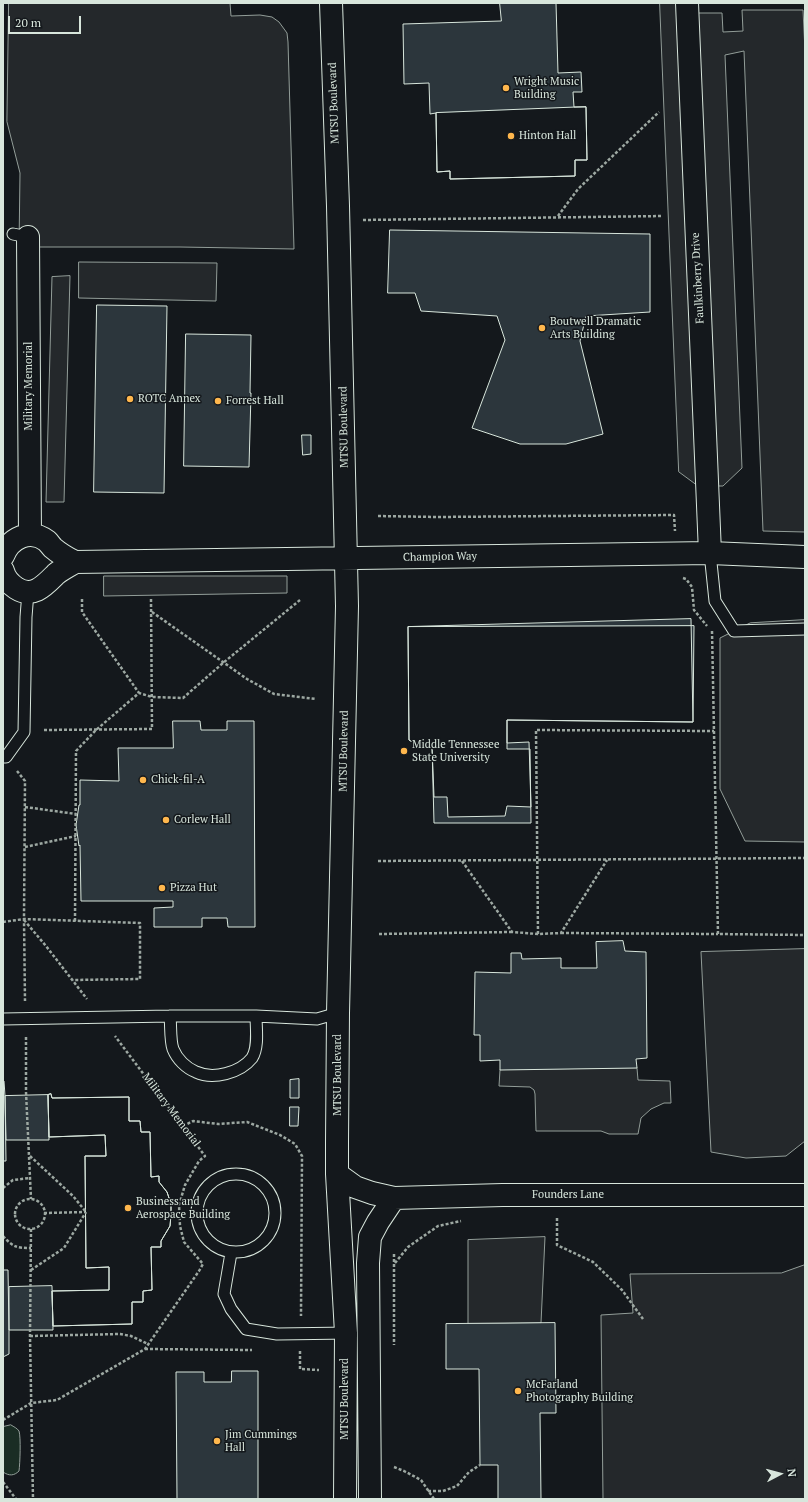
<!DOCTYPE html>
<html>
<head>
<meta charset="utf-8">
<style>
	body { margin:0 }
	#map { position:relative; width:808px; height:1502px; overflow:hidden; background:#14181c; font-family:"PT Serif",serif }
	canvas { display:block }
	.frame { position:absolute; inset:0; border:4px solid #d8e6dc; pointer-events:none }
	.north { position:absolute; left:760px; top:1454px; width:40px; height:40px; -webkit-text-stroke:3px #14181c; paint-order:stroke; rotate:84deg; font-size:11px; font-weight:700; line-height:16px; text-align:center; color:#d8e6dc }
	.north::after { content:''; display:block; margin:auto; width:14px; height:18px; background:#d8e6dc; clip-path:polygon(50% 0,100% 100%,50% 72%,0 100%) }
	.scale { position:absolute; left:8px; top:16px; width:73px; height:18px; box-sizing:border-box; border:2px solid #d8e6dc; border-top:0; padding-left:5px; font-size:12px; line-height:14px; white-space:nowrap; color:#d8e6dc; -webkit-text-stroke:3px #14181c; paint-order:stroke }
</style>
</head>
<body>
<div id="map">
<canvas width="808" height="1502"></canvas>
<div class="frame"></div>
<div class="north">N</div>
<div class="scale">20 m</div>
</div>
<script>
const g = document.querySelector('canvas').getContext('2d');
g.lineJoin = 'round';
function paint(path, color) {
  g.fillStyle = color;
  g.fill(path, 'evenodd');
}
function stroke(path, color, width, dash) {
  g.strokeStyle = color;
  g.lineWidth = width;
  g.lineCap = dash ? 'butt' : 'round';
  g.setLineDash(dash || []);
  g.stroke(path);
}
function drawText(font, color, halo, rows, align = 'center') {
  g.font = font + ' "PT Serif",serif';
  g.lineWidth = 3;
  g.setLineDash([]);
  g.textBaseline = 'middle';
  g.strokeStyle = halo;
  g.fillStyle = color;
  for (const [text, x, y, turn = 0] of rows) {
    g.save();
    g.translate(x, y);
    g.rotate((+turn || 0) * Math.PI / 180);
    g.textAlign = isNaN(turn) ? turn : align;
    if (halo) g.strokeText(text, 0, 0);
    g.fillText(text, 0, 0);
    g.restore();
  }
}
const green = new Path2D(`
	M11,1425c3,2 6,3 8,6 2,6 1,33 0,40 -5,5 -10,5 -16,1v-45z`);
paint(green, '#1a2d24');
stroke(green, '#939e99', 1);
const parking = new Path2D(`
	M9,3h221l1,13 29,-1 12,2 7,5 8,11 1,9 6,207 -114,-2h-161l1,-74 -13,-51z
	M660,3h27l-1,10h36l1,19 20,-1 -1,-21h61l2,41v481l-42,-1 -19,-480 -19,4 17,413 -19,18h-25l-19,-14z
	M79,262l138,1 -1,38 -137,-3z
	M70,276l-6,226h-18l6,-225z
	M104,576h183v17l-183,3z
	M805,620v222l-60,-1 -25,-52v-151l30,-15z
	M805,949v192l-19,15 -40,2 -35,-6 -10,-200z
	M637,1068l1,12 32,1 1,22h-7l-13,6 -10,9 -3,16h-29l-8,-3h-65l-1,-37 -1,-4 -4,-3 -31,-1 1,-16z
	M545,1237l-4,86 -73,1v-84z
	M805,1265v234h-202l-2,-184 32,-2 -3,-39 151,-1z`);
paint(parking, '#24282b');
stroke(parking, '#939e99', 1);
const building = new Path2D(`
	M500,3h56l2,70 23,-1 1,20h-9l1,15h12l1,53h-12v16l-125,3v-8l-13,1 -1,-59 -6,1 -1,-31 -25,1 -1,-60 98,-3z
	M586,107l1,53h-12v16l-125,3v-8l-13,1 -1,-59z
	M390,230l260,4v78l-64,4 -6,25 23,93 -37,10h-46l-48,-16 33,-88 -8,-24 -76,-5 -6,-18h-27z
	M97,305l70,1 -3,187 -70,-1z
	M186,334l65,1 -1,58h1l-2,74 -65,-1z
	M302,435h9v19l-8,1z
	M691,619l2,103 -186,-2v23l22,-1 2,65 -24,-1 -2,10 -57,1 -1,-20h-13l-2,-51 -11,1 -12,-7 -1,-113z
	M694,626l-1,96 -186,-2v29h23l1,74h-97l-2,-77 -11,1 -12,-7 -1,-113z
	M173,721h27l1,9h26v-9h27l1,206h-27l-1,-9h-25v9h-48v-19l19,-1v-6h-92l-1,-56 -1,1 -3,-21 3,-20h1v-25l39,1 -1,-33h55z
	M623,941l2,10 21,1 1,106 -11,1 1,9 -137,2v-10l-20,1v-26h-6l1,-63 36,1v-20h10l1,6 39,-1v10h36l-1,-26z
	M299,1079v19h-9v-18z
	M3,1081h1l1,15 1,65h-3z
	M51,1094l1,4 77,-1v24h11l1,11h9l1,45 8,-1v6l8,10 4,12v11l-1,11 -9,15v6h-10l1,43 -9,1v11h-11v22l-79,2 -1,-35 57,-1v-23l-23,1 -1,-112h21l-1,-21 -56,2 -1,-42z
	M51,1094l1,4 77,-1v24h11l1,11h9l1,45 8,-1v6l8,10 4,12v11l-1,11 -9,15v6h-10l1,43 -9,1v11h-11v22l-79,2 -1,-35 57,-1v-23l-23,1 -1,-112h21l-1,-21 -56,2 -1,-42z
	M48,1095l1,45h-43l-1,-44z
	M290,1107h9l-1,19h-8z
	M3,1270h5l1,60v24l-6,3z
	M52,1286l1,44h-44v-43z
	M555,1323l1,90h-16l1,86h-43v-34h-18l-1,-96h-33v-45z
	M232,1371h26v128h-81l-1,-127h28v10h27z`);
paint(building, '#2c363c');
stroke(building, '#d8e6dc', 1);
const service = new Path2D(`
	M13,234l15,3
	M710,553l5,48 19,30 71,-2
	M3,757h3l18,-25 2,-115 2,-25
	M170,1016c1,9 0,25 3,33 4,10 13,19 23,23 17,8 44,1 56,-14 7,-11 4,-30 4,-42l61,3 21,-6
	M3,1019l167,-3h86
	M197 1213a39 39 0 1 1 78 0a39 39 0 1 1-78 0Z
	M231,1253l-7,41 7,15 15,20 31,5 73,-1`);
const minor = new Path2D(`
	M331,3l7,203 9,400 -9,407 -1,129v32l9,159 -1,166
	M687,3l23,550
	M28,237l2,298
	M3,556c7,-18 27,-28 44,-15 2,2 4,5 6,7 7,6 14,10 22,14l635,-9 95,4
	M3,571c2,8 7,13 13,17 17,11 29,-3 40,-14 6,-5 13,-8 19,-12
	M337,1174l18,13 17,6 22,5 109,-3h302
	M370,1499l-2,-236 2,-26 8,-15 16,-24`);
stroke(service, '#d8e6dc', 13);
stroke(minor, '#d8e6dc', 24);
stroke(new Path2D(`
	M558,216l20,-27 81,-77
	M363,220l300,-4
	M378,516l59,1 237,-2 1,16
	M683,578l3,1 6,8 2,23 13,16
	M82,599v13l57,81
	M152,612l95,67 27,15 42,5
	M712,631l6,303 87,1
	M44,730l108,-1 -1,-130
	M17,771l8,10 -1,138 1,82
	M25,807l51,7
	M25,847l51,-11
	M378,861l427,-3
	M462,861l50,71 26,2 23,-1 46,-73
	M24,920l22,26 41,53
	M75,921l1,-170 20,-21 43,-37 13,4 31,1 40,-35 77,-63
	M3,922l21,-3 116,4v56l-67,1
	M561,933l157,1
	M379,934l133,-2
	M538,934l-2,-204 178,1
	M26,1037v55l5,107
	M183,1126l10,-5 25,3 29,-2 33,13 15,9 7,12 -1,160
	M30,1156l43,40 13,16
	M3,1188l10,-8 17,-2
	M15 1214a15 15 0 1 1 30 0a15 15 0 1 1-30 0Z
	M44,1213l41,-1
	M557,1218v27l36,17 29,28 21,29
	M31,1229l-1,107 3,163
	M3,1236c10,11 13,12 28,12
	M394,1254v91
	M395,1263l13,-16 30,-21 23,-5
	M31,1270l33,-22 22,-36
	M30,1336l90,-2 11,2 17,8
	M145,1349l107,1
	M300,1351v18l19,1
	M3,1420l28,-17 26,-3 88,-51 54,-78 4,-7 -19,-22 -4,-16 -1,-21 6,-20 14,-24 6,-5 -90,-120
	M394,1467l10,4 17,9 13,19
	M3,1482l13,17
	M428,1491h15l14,-5 12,-14 11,-7`), '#9da8a2', 2.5, [3, 2]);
stroke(service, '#14181c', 11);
stroke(minor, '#14181c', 22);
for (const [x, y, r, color] of [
	[506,88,4,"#ffb74d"],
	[511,136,4,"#ffb74d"],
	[542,328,4,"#ffb74d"],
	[130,399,4,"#ffb74d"],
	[218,401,4,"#ffb74d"],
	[404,751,4,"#ffb74d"],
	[143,780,4,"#ffb74d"],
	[166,820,4,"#ffb74d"],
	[162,888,4,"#ffb74d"],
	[128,1208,4,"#ffb74d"],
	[518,1391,4,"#ffb74d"],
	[217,1441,4,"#ffb74d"]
]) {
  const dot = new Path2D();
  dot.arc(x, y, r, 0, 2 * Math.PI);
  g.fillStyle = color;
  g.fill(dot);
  stroke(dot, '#14181c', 1.5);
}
drawText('11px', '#d8e6dc', '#14181c', [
	["Wright Music",514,82],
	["Building",514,95],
	["Hinton Hall",519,136],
	["Boutwell Dramatic",550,322],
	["Arts Building",550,335],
	["ROTC Annex",138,399],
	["Forrest Hall",226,401],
	["Middle Tennessee",412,745],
	["State University",412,758],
	["Chick-fil-A",151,780],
	["Corlew Hall",174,820],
	["Pizza Hut",170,888],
	["Business and",136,1202],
	["Aerospace Building",136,1215],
	["McFarland",526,1385],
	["Photography Building",526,1398],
	["Jim Cummings",225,1435],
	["Hall",225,1448]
], 'left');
drawText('11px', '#d8e6dc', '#14181c', [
	["MTSU Boulevard",334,103,-92],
	["Faulkinberry Drive",698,278,-93],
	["Military Memorial",29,386,-90],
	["MTSU Boulevard",344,427,-91],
	["Champion Way",440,557,-1],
	["MTSU Boulevard",344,751,-89],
	["MTSU Boulevard",338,1075,-90],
	["Military Memorial",171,1110,53],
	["Founders Lane",568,1195],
	["MTSU Boulevard",345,1399,-90]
]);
</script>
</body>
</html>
